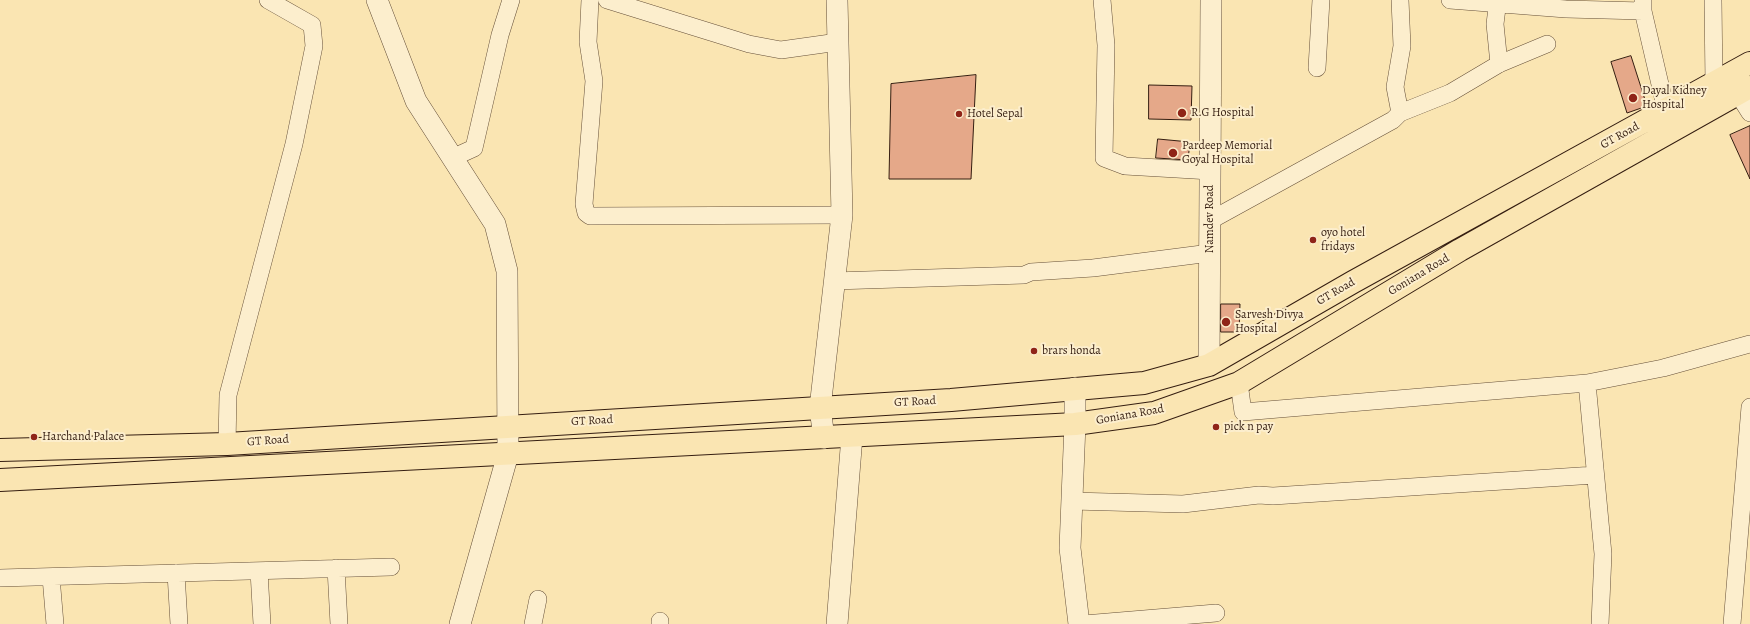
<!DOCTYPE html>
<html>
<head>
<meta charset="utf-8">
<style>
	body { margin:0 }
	canvas { display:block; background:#fae5b2 }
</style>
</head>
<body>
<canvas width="1750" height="624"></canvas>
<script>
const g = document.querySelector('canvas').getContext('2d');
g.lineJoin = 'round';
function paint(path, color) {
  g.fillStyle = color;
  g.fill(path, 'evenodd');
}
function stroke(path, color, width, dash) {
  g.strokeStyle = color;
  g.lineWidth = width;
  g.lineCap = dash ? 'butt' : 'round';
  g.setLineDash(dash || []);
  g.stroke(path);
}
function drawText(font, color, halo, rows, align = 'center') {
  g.font = font + ' Alegreya,serif';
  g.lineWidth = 4;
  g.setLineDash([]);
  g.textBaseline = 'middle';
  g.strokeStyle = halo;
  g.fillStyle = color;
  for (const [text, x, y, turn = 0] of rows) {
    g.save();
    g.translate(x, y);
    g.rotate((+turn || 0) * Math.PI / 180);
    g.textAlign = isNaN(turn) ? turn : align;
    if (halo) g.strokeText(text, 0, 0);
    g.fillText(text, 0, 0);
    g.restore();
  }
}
const building = new Path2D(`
	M1631,56l16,50 -20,7 -16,-51z
	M976,75l-5,104h-82l2,-95z
	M1149,85l43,1 -1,34 -42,-1z
	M1750,126v53l-20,-44z
	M1158,139l32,3 -2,18 -32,-2z
	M1221,304h19l-1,28h-18z`);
paint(building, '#e5a889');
stroke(building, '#351e11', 1);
const minor = new Path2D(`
	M590,0l-2,42 6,39 -10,123 2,9 4,3 252,-1
	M607,0l142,44 32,6 57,-8
	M1102,0l4,45 -2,113 21,8 86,5
	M1400,0l2,46 -7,41 5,26
	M1450,0l116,9 77,2
	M1498,0l-3,24 4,40
	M1643,0v11l23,99 7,9
	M1713,0l1,84
	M1317,68l4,-68
	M1738,94l12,19
	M452,158l22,-10 26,-113 11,-35
	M1211,220l182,-100 7,-7 50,-20 49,-29 48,-20
	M834,281l190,-6 7,-3 62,-4 117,-15
	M1239,383l4,29 344,-29
	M227,444l1,-49 66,-251 20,-98 -2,-21 -44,-25
	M1072,501l111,3 76,-9 14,1 322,-21
	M336,568l3,56
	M259,571l3,53
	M176,573l3,51
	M51,577l4,47
	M0,578l391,-11
	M533,624l5,-25
	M660,624v-3
	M1084,624l132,-11
	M1600,624l3,-70 -16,-171 76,-15 87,-24
	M1732,624l18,-217`);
const tertiary = new Path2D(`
	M377,0l39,101 79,123 12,47 1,183 -48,170
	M1209,365l2,-365
	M1075,388v36l-5,124 9,76
	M824,438l-4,-30 22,-193 -5,-215
	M837,624l15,-188`);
const primary = new Path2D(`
	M0,450l227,-6 724,-44 193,-17 65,-18 144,-83 397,-219
	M0,480l1075,-56 79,-11 85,-30 221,-133 290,-163`);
stroke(minor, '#665039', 18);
stroke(tertiary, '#665039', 22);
stroke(primary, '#351e11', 24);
stroke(minor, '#fceecd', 17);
stroke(tertiary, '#fceecd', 21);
stroke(primary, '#fae5b2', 22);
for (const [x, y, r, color] of [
	[1633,98,5,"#8f2418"],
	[1182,113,5,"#8f2418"],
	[959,114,4,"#8f2418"],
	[1173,153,5,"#8f2418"],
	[1313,240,4,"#8f2418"],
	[1226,322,5,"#8f2418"],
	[1034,351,4,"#8f2418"],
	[1216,427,4,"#8f2418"],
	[34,437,4,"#8f2418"]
]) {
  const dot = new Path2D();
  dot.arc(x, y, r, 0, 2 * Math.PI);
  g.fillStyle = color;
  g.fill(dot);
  stroke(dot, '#fceecd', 1.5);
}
drawText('12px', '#351e11', '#fceecd', [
	["Dayal Kidney",1642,91],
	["Hospital",1642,105],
	["R.G Hospital",1191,113],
	["Hotel Sepal",967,114],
	["Pardeep Memorial",1182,146],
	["Goyal Hospital",1182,160],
	["oyo hotel",1321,233],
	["fridays",1321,247],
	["Sarvesh Divya",1235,315],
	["Hospital",1235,329],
	["brars honda",1042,351],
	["pick n pay",1224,427],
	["Harchand Palace",42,437]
], 'left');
drawText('12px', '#351e11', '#fceecd', [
	["GT Road",1620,136,-29],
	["Namdev Road",1210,219,-90],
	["Goniana Road",1419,275,-31],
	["GT Road",1336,292,-30],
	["GT Road",915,402,-3],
	["Goniana Road",1130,415,-10],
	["GT Road",592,421,-3],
	["GT Road",268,441,-4]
]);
</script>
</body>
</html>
